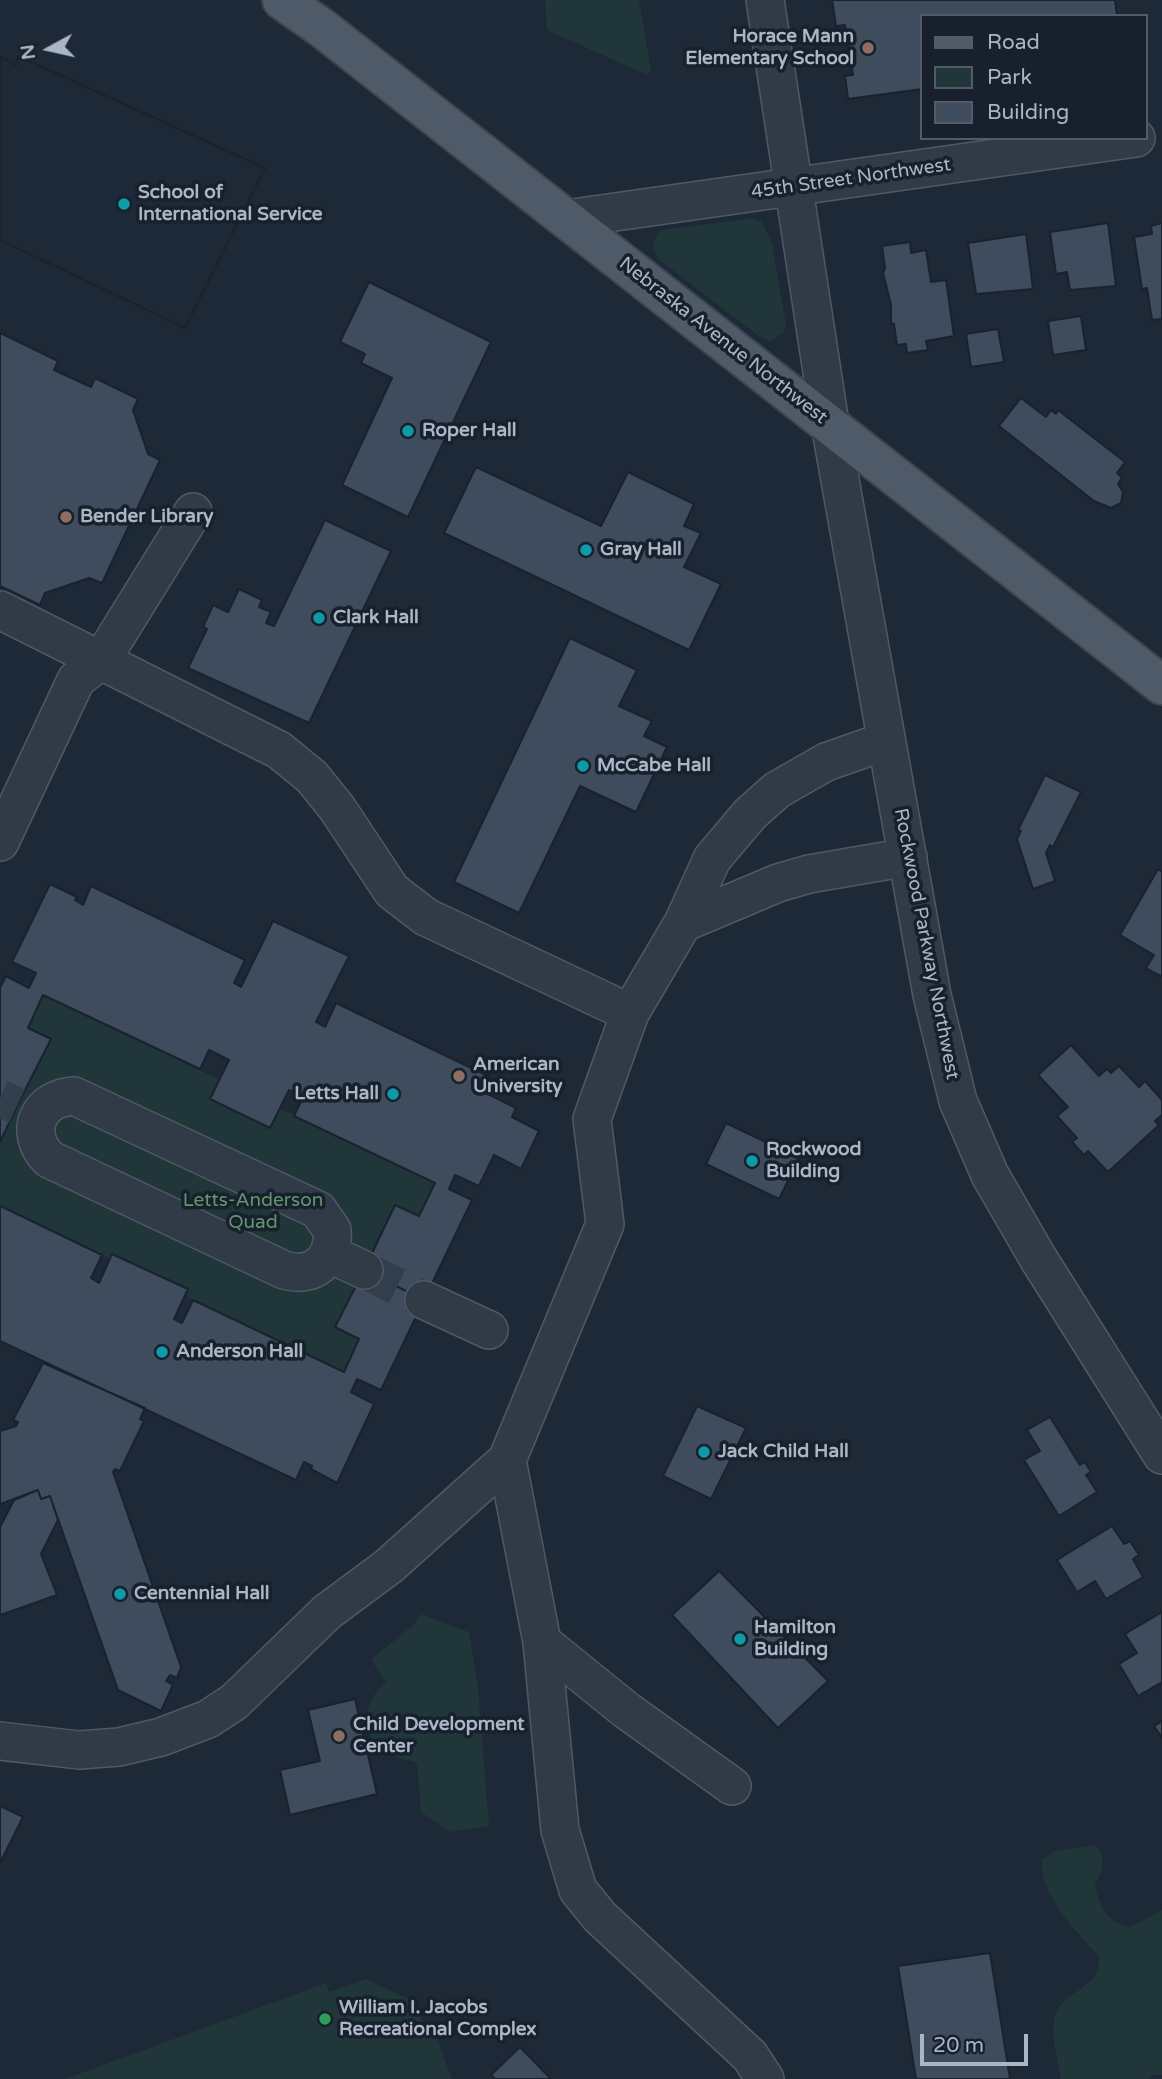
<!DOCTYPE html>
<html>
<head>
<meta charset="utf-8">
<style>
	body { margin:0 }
	#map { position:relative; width:1162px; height:2079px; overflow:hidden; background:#1e2937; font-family:"Varela Round",sans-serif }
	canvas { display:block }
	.legend { position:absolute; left:920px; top:14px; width:228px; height:126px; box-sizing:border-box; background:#17202c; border:2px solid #525c69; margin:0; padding:9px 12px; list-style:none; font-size:21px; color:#abb6c5 }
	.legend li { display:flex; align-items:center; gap:14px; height:35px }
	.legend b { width:35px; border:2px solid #525c69 }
	.north { position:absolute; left:14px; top:14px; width:70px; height:70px; -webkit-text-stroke:5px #17202c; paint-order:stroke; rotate:262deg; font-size:19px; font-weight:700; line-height:28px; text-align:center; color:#abb6c5 }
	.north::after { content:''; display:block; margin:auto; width:24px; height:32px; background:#abb6c5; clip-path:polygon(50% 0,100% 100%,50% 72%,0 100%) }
	.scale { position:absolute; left:920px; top:2034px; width:108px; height:32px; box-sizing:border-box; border:4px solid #abb6c5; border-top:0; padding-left:9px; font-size:21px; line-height:24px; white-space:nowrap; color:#abb6c5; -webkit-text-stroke:5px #17202c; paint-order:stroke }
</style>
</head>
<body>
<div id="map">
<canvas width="1162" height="2079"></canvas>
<ul class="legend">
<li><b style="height:9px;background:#4f5a68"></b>Road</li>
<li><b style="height:19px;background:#203638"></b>Park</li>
<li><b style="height:19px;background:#3f4c5d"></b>Building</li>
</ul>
<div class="north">N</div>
<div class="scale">20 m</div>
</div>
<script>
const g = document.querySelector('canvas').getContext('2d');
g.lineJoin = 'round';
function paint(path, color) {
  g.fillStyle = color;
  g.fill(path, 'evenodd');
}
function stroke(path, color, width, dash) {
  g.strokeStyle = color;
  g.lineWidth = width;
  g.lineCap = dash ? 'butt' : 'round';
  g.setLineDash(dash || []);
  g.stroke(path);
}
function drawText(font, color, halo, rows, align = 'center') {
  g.font = font + ' "Varela Round",sans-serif';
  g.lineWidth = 7;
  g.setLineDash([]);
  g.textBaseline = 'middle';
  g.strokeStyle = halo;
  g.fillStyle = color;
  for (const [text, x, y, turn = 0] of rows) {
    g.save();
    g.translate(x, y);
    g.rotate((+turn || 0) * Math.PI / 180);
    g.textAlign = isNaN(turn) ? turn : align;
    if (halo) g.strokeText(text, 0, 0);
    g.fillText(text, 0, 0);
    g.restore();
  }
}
paint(new Path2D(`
	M545,0h94l12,70 -4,5 -100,-45z
	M753,218l9,4 10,22 14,81 -2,7 -13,9 -11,-4 -102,-78c-6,-11 -7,-19 3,-29z
	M43,995l392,188 -16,33 -25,-11 -58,122 23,12 -15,33 -344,-166v-64l50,-103 -22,-11z
	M421,1614l48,18 9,55 11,139 -39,6 -29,-20 -4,-49c-12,-4 -27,-6 -36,-14 -25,-21 -15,-50 5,-67l-15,-22 43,-36z
	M1094,1845l8,8v16l-7,17c6,23 11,34 35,41l32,-17v165h-9l-5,4h-87c-3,-19 -12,-48 -5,-66 9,-23 44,-24 43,-55 -21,-27 -60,-62 -57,-98l13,-9z
	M366,1979l50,23 12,36 8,-2 16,43h-387l261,-96 3,9z`), '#203638');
const building = new Path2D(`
	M832,0h283l2,16h-195v73l-74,10 -3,-23 8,-1 -8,-50 -9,1z
	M18,56l247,112 -80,160 -185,-88v-183l16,8z
	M18,56l247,112 -80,160 -185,-88v-183l16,8z
	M1108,223l8,63 -46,4 -3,-18 -11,2 -6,-42z
	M1162,223v96l-10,1 -5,-32 -5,1 -8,-52 18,-3 -1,-8z
	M1026,234l7,55 -57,5 -8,-51z
	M910,242l1,11 15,-3 5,32 15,-2 8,56 -28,5 2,9 -21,3 -1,-9 -9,1 -3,-21 -3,-1v-18l-8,-32 2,-5 -3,-22z
	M369,282l122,60 -83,175 -66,-32 50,-107 -31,-15 4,-9 -25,-12z
	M1081,316l5,34 -33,5 -5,-34z
	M998,329l6,33 -33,5 -5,-33z
	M0,333l58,28 -4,9 37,17 4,-9 43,21 -5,11 15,44 12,6 -58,123 -13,-5 -44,15 -5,12 -40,-19z
	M1021,398l25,19 5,-7 5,4 2,-4 67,52 -8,11 5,5 -4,6 5,8 -2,11 -10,5 -17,-7 -95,-75z
	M476,467l125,59 27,-54 66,32 -10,22 17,7 -17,34 37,17 -32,66 -245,-117z
	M325,520l66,31 -82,172 -121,-55 19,-39 -4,-2 10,-22 15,7 11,-23 23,11 -3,7 12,5 -5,11 8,3z
	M570,638l67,32 -18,36 33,15 -8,15 23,11 -31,65 -56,-26 -61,127 -65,-31z
	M1045,775l36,17 -28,55 -3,-2 -4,8 9,28 -22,8 -16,-50 4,-8 -3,-1z
	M1158,869l4,3v105l-16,-9 8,-13 -34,-20z
	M50,884l27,13 -2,3 8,5 8,-19 154,74 -11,23 7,4 32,-66 76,35 -33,66 9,5 11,-24 154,74 -8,14 34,17 -4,9 27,14 -18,38 -27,-14 -15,31 -24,-11 -6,14 23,11 -48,100 -60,-30 31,-65 24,11 16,-33 -141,-67 9,-19 -14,-7 -19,38 -60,-29 19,-39 -20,-10 -9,19 -157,-74 -15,33 23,11 -34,67 -17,-8v-110l6,-12 23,12 7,-15 -24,-11z
	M1071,1045l28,31 8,-7 4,4 8,-7 20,21 6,-6 17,19v15l-7,6 4,4 -51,47 -20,-21 -4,4 -12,-13 5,-4 -20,-22 11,-9 -30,-32z
	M0,1098l17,8 -17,36z
	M726,1123l73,35 -20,41 -73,-35z
	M0,1206l102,49 -11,23 8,5 13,-29 76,35 -14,30 8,4 11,-23 151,72 15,-33 -24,-12 29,-57 60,30 -43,90 -24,-11 -6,13 23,12 -37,79 -26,-14 1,-3 -8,-4 -8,18 -296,-139z
	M43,1363l102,45 -5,11 4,2 -24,50 -5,-2 -2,3 68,195 -4,11 -7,-3 -4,6 7,4 -12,26 -43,-21 -68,-194 -9,3 -3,-9 -38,14v-73l16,-5 2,-4 -5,-2z
	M697,1406l49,22 -35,71 -48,-23z
	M1050,1417l30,48 5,-3 6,10 -5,3 11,17 -38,24 -35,-56 16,-9 -13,-21z
	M38,1490l3,9 9,-3 8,24 -17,34 16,41 -57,20v-88l14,-27z
	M1112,1526l12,18 6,-3 9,14 -6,4 10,18 -37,22 -11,-18 -18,11 -20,-32z
	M719,1571l109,110 -50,47 -106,-113z
	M1162,1612v70l-24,14 -19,-32 18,-11 -12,-19z
	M355,1699l22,95 -87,21 -10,-45 40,-9 -12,-51z
	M1162,1721v17l-8,-12z
	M0,1806l23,11 -23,46z
	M990,1953l20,126h-94l-18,-113z
	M520,2047l31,32h-56l-4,-4z`);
paint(building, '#3f4c5d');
stroke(building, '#19222e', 2);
stroke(new Path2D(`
	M0,1098l17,8
	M364,1270l60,30`), '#333e4c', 37, [37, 18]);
const minor = new Path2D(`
	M765,0l65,424 102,571 26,106 32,74 48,83 124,197
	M566,219l570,-81
	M0,610l279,140 33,27 25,31 55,83 34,26 204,96
	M0,842l76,-162 26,-21 91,-147
	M683,923l95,-40 31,-9 99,-17
	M74,1096l244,114 14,20c3,30 -19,49 -48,40l-235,-111c-26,-27 -11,-61 25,-63z
	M330,1254l34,16
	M424,1300l65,30
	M507,1460l35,182 18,188 18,60 22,27 150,139 15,23
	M542,1642l84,68 106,76
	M0,1741l79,9 40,-3 42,-10 47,-18 26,-17 93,-90 62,-46 118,-106 98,-236 -13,-105 38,-106 53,-90 29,-64 38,-45 27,-24 49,-28 60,-21`);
const major = new Path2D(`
	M282,0l40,28 840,657`);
stroke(minor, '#4f5966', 40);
stroke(major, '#3b4451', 42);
stroke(minor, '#313b48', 37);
stroke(major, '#4f5a68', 38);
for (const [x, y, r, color] of [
	[868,48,7,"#8d6e63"],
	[124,204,7,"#0f9aa8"],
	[408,431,7,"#0f9aa8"],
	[66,517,7,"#8d6e63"],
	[586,550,7,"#0f9aa8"],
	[319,618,7,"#0f9aa8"],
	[583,766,7,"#0f9aa8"],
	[459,1076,7,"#8d6e63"],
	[393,1094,7,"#0f9aa8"],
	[752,1161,7,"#0f9aa8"],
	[162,1352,7,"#0f9aa8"],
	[704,1452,7,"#0f9aa8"],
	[120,1594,7,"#0f9aa8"],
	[740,1639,7,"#0f9aa8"],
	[339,1736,7,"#8d6e63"],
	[325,2019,7,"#2e9e5b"]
]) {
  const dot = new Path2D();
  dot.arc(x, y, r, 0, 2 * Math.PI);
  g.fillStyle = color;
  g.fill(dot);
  stroke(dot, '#17202c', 2.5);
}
drawText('bold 19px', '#abb6c5', '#17202c', [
	["Horace Mann",854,37,"right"],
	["Elementary School",854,59,"right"],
	["School of",138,193],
	["International Service",138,215],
	["Roper Hall",422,431],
	["Bender Library",80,517],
	["Gray Hall",600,550],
	["Clark Hall",333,618],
	["McCabe Hall",597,766],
	["American",473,1065],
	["University",473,1087],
	["Letts Hall",379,1094,"right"],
	["Rockwood",766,1150],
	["Building",766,1172],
	["Anderson Hall",176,1352],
	["Jack Child Hall",718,1452],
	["Centennial Hall",134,1594],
	["Hamilton",754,1628],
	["Building",754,1650],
	["Child Development",353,1725],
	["Center",353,1747],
	["William I. Jacobs",339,2008],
	["Recreational Complex",339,2030]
], 'left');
drawText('19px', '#abb6c5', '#17202c', [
	["45th Street Northwest",851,179,-8],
	["Nebraska Avenue Northwest",723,341,38],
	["Rockwood Parkway Northwest",926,944,79]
]);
drawText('19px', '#62966d', '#17202c', [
	["Letts-Anderson",253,1201],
	["Quad",253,1223]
]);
</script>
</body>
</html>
